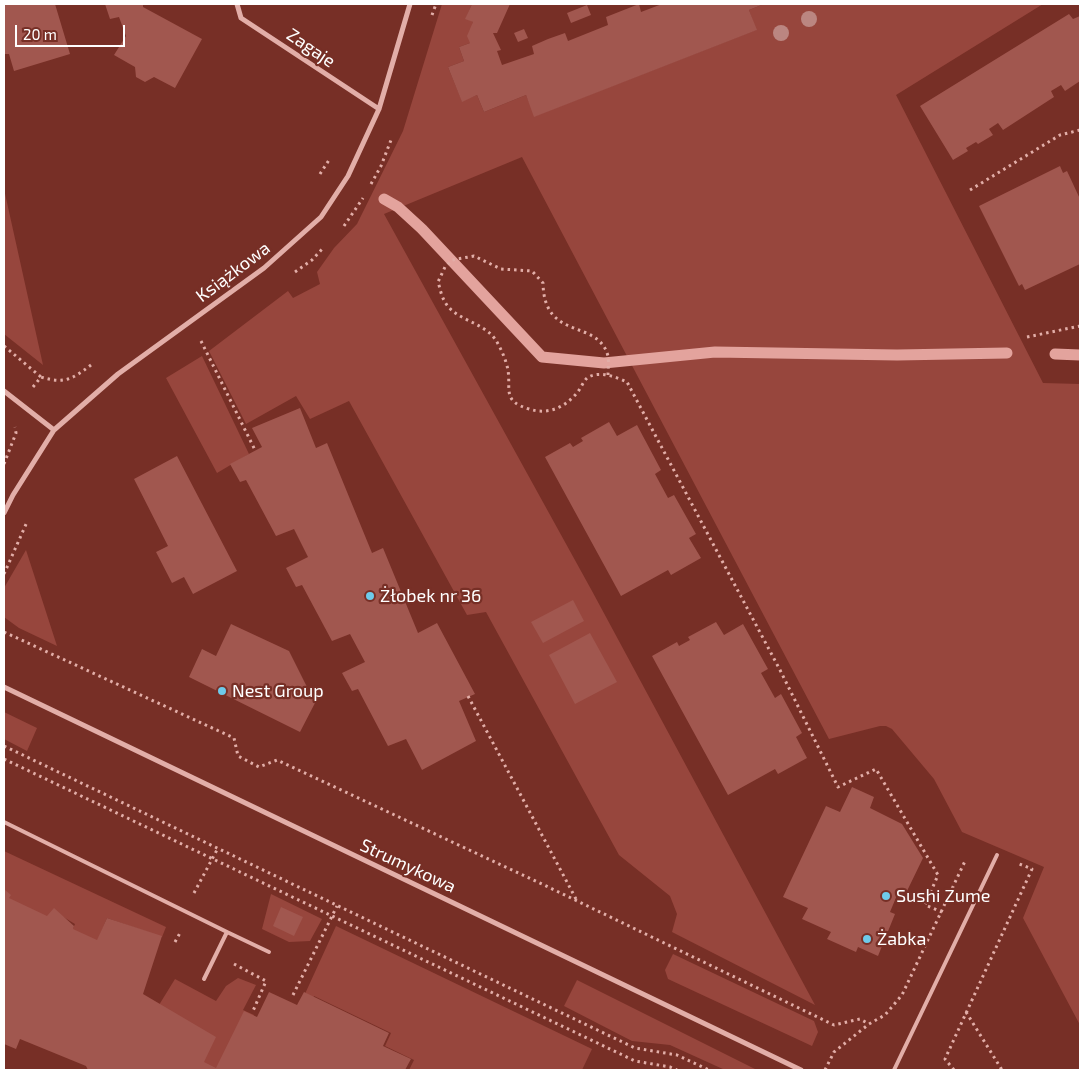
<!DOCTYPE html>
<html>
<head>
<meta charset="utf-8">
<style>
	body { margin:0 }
	#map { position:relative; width:1084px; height:1074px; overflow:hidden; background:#772f26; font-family:"Exo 2",sans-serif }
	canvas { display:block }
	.frame { position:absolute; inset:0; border:5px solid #fff; pointer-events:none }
	.scale { position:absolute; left:15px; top:25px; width:110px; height:22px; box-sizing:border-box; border:2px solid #fff; border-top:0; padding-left:6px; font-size:15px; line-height:18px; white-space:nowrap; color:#fff; -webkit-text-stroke:4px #772f26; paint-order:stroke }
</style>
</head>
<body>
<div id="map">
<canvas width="1084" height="1074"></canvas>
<div class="frame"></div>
<div class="scale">20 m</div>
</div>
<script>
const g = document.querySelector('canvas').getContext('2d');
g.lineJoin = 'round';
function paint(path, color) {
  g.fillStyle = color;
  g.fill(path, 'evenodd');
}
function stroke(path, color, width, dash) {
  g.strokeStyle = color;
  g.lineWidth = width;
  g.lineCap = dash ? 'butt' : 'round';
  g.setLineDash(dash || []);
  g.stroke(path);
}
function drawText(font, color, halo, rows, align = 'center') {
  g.font = font + ' "Exo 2",sans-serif';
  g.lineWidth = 4.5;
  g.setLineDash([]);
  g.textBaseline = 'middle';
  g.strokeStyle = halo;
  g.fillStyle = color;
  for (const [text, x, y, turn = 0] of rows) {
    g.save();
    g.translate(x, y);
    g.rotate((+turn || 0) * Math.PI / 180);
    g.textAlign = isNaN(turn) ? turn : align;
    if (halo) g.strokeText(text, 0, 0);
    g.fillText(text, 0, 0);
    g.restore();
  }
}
paint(new Path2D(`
	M442,4h30l-6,14 7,4 -3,21 -11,4 5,14 -16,6 14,34 15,-6 7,17 42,-17 9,21 221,-86 -7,-20 15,-6h279l-147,91 147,288 37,1v641l-57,-107 21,-51 -82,-35 -28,-53 -42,-50 -6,-3h-6l-51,13 -307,-582 -138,57 208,377 223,414 -143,-73 5,-18 -7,-18 -51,-41 -133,-243 -19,3 -118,-214 -39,18 -14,-23 -50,28 -37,-73 79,-60 5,7 27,-14 -3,-12 17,-24 23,-24 46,-93z
	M4,189l39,176 -39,-31z
	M202,356l47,98 -32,19 -51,-95z
	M26,550l31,96 -38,-18 -15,-11v-29z
	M4,712l33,16 -10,23 -23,-12z
	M4,851l162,76 -4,10 -55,-19 -11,26 -25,-11 4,-9 -20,-12 -8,9 -41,-20 3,-7 -5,-4z
	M271,894l51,25 -12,22 -21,1 -27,-13z
	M336,926l256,123 -10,21h-173l5,-10 -29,-14 6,-13 -77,-37 -8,15 -7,-4z
	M673,954l141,67 4,11 -6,14 -144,-67 -3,-9z
	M238,978l18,7 -13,25 11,5 -26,55h-11l-14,-6 -44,-59 16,-26 41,22 10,-15z
	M577,980l180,90h-32l-55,-25 -38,-4 -68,-35z`), '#97463d');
stroke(new Path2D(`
	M384,199l14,8 24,22 120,128 62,6 111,-11 182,3 110,-2
	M1055,354l25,1`), '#e3a39d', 11);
paint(new Path2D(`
	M4,4h51l15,50 -56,17 -5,-17h-5z
	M105,4h38v3l59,32 -27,49 -21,-11 -9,5 -9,-5 -1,-10 -21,-12 12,-19 -7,-19 -9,2z
	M472,4h38l-13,29h-4l8,17 -4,1 5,14 32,-11 -2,-8 16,-7 17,-6 3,8 40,-16 -2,-8 33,-13 2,8 21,-8h102l-15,6 8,20 -223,87 -8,-22 -42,17 -7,-17 -15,7 -14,-35 16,-6 -5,-14 11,-4 -3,-7 6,-14 -8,-3z
	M587,5l4,10 -20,8 -4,-10z
	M1069,14l4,5 7,-3v65l-15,10 -4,-6 -10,6 3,6 -51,33 -5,-7 -9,6 4,6 -15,9 -2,-2 -10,6 2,3 -15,9 -33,-54z
	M524,29l4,9 -10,4 -4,-9z
	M1060,166l3,7 4,-2 13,28v65l-55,26 -3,-6 -3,2 -40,-80z
	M300,408l16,40 11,-5 45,110 11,-5 35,85 19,-10 38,71 -16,7 17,40 -54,29 -16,-31 -18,7 -30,-57 -6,2 -10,-18 23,-11 -15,-28 -18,7 -30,-56 -6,2 -10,-19 22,-11 -14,-28 -18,7 -30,-56 -6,2 -10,-18 32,-17 -10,-19z
	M609,422l8,14 20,-11 24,45 -6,4 13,24 6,-3 22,39 -7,4 12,20 -30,17 -3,-5 -47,26 -76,-139 25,-14 3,4 10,-6 -2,-3z
	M177,456l60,115 -44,23 -9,-17 -12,6 -16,-31 12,-6 -34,-67z
	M573,600l11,21 -41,22 -12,-21z
	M716,622l8,13 19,-11 25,45 -7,4 14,25 6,-4 21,39 -6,4 11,21 -29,16 -3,-5 -47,26 -76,-139 25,-14 2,4 11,-6 -2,-3z
	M231,624l58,27 26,52 -15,29 -111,-55 13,-28 14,7z
	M590,633l27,49 -42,22 -26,-49z
	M852,787l22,10 -4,11 32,16 21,34 -16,33 -7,-3 -10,24 5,2 -17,42 -20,-9 -2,5 -29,-13 4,-7 -29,-13 6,-11 -25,-11 43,-91 14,6z
	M4,889l7,6 -2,3 38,18 7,-8 20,18 -1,3 24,11 10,-22 55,18 -19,58 73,43 -12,25 12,6 28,-57 13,6 12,-25 28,13 7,-13 85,41 -6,13 28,13 -6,11h-317l-2,-4 -66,-27 -4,10 -12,-5z
	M281,907l22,10 -9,19 -21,-10z`), '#a1574f');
stroke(new Path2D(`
	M432,15l4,-11
	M320,174l9,-14
	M371,184l10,-18 10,-26
	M970,190l90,-55 20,-5
	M344,226l19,-28
	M295,272l17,-12 12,-13
	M1027,337l53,-11
	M201,341l54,109
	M4,346l37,31
	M608,375c0,-6 1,-13 0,-19 -10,-38 -64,-14 -65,-73l-11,-12 -31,-2 -27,-13 -22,4 -7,7 -7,15c2,6 3,13 6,18 9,20 38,21 51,39 6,9 11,21 13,31 3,20 -6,31 21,39 18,6 35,-1 47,-15 4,-4 7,-12 11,-16 12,-8 29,-1 40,4l153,288 58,117 38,-18 62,106 -13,30 17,7
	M33,387l8,-10c23,7 30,3 50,-12
	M4,464l12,-31 -1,-6
	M4,574l23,-52
	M4,632l230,106 4,18 21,11 18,-7 265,124 292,141 26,-6 9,5
	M468,696l108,203
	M4,746l631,302 42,7 32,15
	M4,759l631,302 35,6 7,3
	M194,893l24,-45
	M175,942l5,-9
	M234,964l32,17 -13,30
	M293,995l44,-89
	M966,1012l36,58
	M825,1070l9,-18 35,-28 16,-9 17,-20 64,-136
	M954,1070l-9,-11 87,-190 -15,-6`), '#e2aea8', 3, [2.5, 4]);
stroke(new Path2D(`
	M4,822l223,110 -23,47
	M227,932l42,20
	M894,1070l103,-215`), '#e2aea8', 4);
stroke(new Path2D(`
	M237,4l4,14 138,91
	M4,391l50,39
	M4,513l9,-18 41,-65 64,-56 146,-106 57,-51 27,-41 31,-67 31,-105
	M4,687l797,383`), '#e2aea8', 5);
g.fillStyle = '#bb8681';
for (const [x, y] of [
	[809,19],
	[781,33]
]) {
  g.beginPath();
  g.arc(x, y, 8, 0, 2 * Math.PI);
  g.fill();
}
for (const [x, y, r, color] of [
	[370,596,5,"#6ecaea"],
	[222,691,5,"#6ecaea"],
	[886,896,5,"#6ecaea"],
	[867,939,5,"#6ecaea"]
]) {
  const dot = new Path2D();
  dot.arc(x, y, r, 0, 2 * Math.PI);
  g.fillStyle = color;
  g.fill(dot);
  stroke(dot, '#772f26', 2);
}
drawText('18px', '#fff', '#772f26', [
	["Zagaje",311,48,34],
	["Książkowa",233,272,-37],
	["Strumykowa",408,866,25]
]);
drawText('18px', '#fff', '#772f26', [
	["Żłobek nr 36",380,596],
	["Nest Group",232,691],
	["Sushi Zume",896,896],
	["Żabka",877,939]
], 'left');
</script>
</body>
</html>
